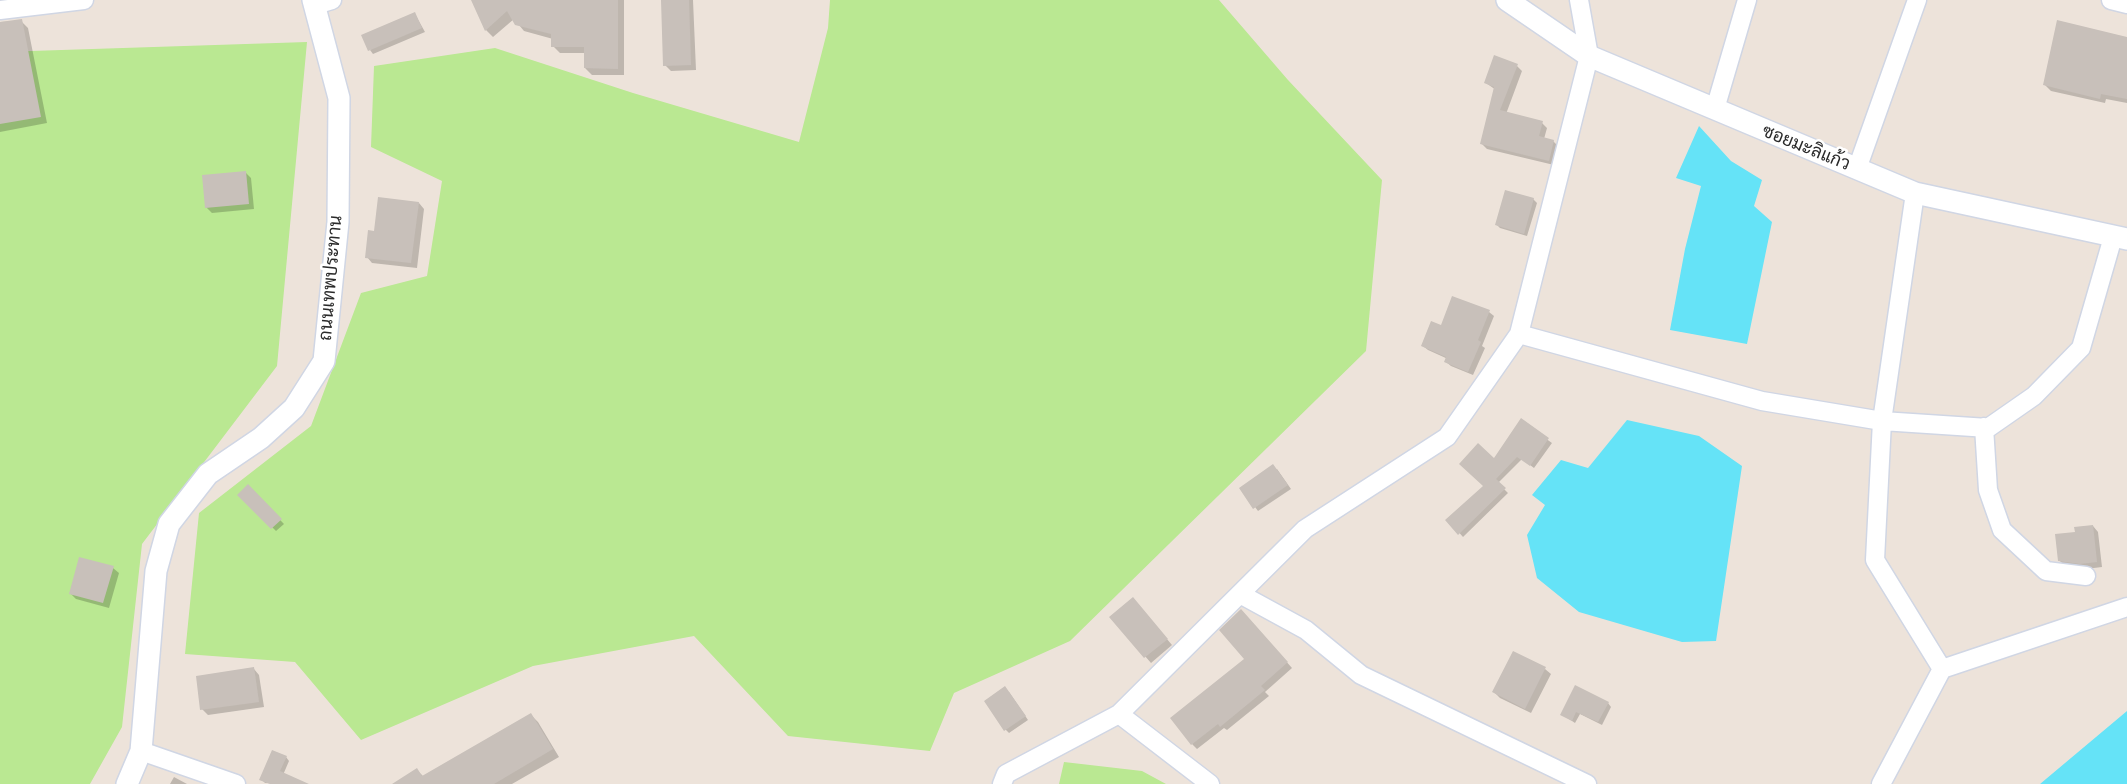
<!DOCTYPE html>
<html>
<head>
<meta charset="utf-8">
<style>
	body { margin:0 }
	canvas { display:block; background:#ede3da }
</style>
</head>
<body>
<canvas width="2127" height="784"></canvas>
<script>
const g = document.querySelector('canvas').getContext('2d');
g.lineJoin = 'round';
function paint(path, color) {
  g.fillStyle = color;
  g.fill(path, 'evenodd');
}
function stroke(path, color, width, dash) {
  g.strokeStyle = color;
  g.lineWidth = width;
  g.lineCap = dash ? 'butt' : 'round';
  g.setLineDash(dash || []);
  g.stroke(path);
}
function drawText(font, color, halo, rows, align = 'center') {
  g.font = font + ' "PT Sans Narrow",Sarabun,sans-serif';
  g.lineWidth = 5;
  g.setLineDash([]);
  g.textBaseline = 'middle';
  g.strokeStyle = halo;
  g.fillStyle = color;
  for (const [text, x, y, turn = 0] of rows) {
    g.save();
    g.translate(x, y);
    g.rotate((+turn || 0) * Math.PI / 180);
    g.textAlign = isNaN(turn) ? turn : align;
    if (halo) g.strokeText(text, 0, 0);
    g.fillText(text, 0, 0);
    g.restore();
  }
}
paint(new Path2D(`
	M830,0h389l69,80 94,100 -16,171 -296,290 -116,52 -24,58 -142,-15 -94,-100 -161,30 -172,74 -66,-78 -110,-8 14,-141 112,-87 50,-133 66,-17 15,-95 -71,-34 3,-81 121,-18 138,45 166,49 29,-114z
	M307,42l-30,324 -135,178 -20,183 -32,57h-90v-732z
	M1064,762l78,9 24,13h-107z`), '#bae892');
paint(new Path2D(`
	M1699,126l32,35 31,19 -8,26 18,16 -25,122 -77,-14 15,-81 16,-63 -25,-8z
	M1627,420l72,16 43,30 -26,175 -34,1 -103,-30 -42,-34 -10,-43 18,-30 -13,-10 29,-35 27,8z
	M2127,711v73h-87z`), '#65e3f7');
paint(new Path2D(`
	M473,0h151v75h-32l-7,-7 1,-15h-26l-7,-7v-7l-29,-8 -10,-12 -21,18 -7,-7z
	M663,0h30l3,70 -25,1 -6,-6z
	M415,14l10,18 -52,22 -3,-4z
	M21,21l7,7 19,95 -47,9v-110z
	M2127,39v64l-21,-4 -1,4 -54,-12 -6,-6z
	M1517,66l5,5 -16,43 36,9 5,5 -3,11 9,2 5,5 -4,19 -67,-16 -5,-5 14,-54 -10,-7z
	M246,173l5,5 3,31 -42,4 -6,-6z
	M1533,199l4,4 -10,33 -27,-8 -3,-3z
	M419,203l5,6 -7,59 -45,-5 -5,-6 8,-24z
	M1489,312l5,4 -12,30 3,2 -12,27 -22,-9 -5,-4 2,-3 -20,-9 -5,-4 19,-19z
	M1521,421l31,22 -18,25 -12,-9 -24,24 10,10 -45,44 -15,-17 37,-34 9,-25z
	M1277,469l14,20 -33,22 -17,-23z
	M248,487l36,37 -8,7 -36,-36z
	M2093,526l5,6 4,35 -16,2 -21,-3 -6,-6 17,-27z
	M113,568l6,5 -10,35 -33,-9 -5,-5z
	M1138,605l34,40 -21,18 -39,-45z
	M1246,616l46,52 -27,24 4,4 -42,34 -3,-2 -27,21 -5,-5 55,-84z
	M254,669l5,6 5,32 -56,8 -6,-6z
	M1545,669l6,5 -20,39 -31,-15 -6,-6z
	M1009,692l19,28 -19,13 -4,-4z
	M1608,703l3,4 -9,18 -22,-11 -5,9 -12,-8z
	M531,715l7,7 21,35 -47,27h-117l22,-14 7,7z
	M286,757l3,4 -6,14 19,9 -37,-1 -4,-4z
	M174,777l13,7h-17z`), '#0003');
paint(new Path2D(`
	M471,0h147v69l-34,-1v-21h-33v-13l-36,-9 -8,-14 -22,20z
	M661,0h28l2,65 -28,1z
	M415,12l7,16 -54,23 -7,-16z
	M22,19l19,98 -41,7v-102z
	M2057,20l70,17v62l-26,-5 -1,5 -57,-14z
	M1494,55l24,9 -18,46 43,11 -4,15 15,4 -5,21 -69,-17 14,-57 -10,-4z
	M246,171l3,33 -44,4 -3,-33z
	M1505,190l29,8 -10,36 -29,-9z
	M378,197l41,5 -8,61 -46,-5 3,-28 6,1z
	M1452,296l38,14 -12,30 3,2 -13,30 -24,-10 2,-5 -25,-11 10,-25 10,4z
	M1521,418l28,20 -19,28 -13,-9 -21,22 10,9 -48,47 -13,-15 38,-34 -24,-22 19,-21 16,15z
	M1273,464l15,21 -35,24 -14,-21z
	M248,484l34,35 -11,10 -34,-34z
	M2093,525l4,37 -17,2 -22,-3 -3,-27 20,-2 -1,-5z
	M79,557l35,9 -11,37 -34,-9z
	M1133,597l35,42 -24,19 -35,-41z
	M1241,609l47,53 -27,24 4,4 -45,37 -2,-3 -27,21 -21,-27 74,-59 -25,-29z
	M1513,651l33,16 -21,42 -33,-17z
	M254,667l5,35 -59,8 -4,-34z
	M1575,685l34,17 -11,20 -22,-10 -4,9 -12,-6z
	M1005,686l21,30 -22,15 -20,-30z
	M531,713l22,36 -59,35h-102l25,-16 5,8z
	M272,750l15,6 -7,15 29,13h-39l-11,-4z`), '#c8c0ba');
const minor = new Path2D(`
	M2111,0l16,4
	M315,5l17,-5
	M0,10l84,-10
	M1715,109l32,-109
	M1857,169l60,-169
	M1915,193l-33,228 -7,139 67,109
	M1519,334l243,67 120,20 106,7 46,-32 47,-48 32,-111
	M1984,427l4,63 14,40 44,41 40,5
	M1240,594l66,36 55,45 226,109
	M1119,714l91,70
	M141,751l95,33
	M1002,784l4,-10 113,-60 186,-185 142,-92 72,-103 70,-278 -10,-56
	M1881,784l61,-115 185,-62`);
const tertiary = new Path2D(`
	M1507,0l82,56 326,137 212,46
	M127,784l14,-33 15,-180 13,-47 39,-50 53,-36 33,-30 30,-47 14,-139 1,-124 -26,-98`);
stroke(minor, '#d0d6e4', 21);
stroke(tertiary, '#d0d6e4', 24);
stroke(minor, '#fff', 18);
stroke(tertiary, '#fff', 21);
drawText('18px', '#2a2a2a', '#fff', [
	["ซอยมะลิแก้ว",1806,148,22],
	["ถนนเทพประทาน",331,278,-85]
]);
</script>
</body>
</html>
